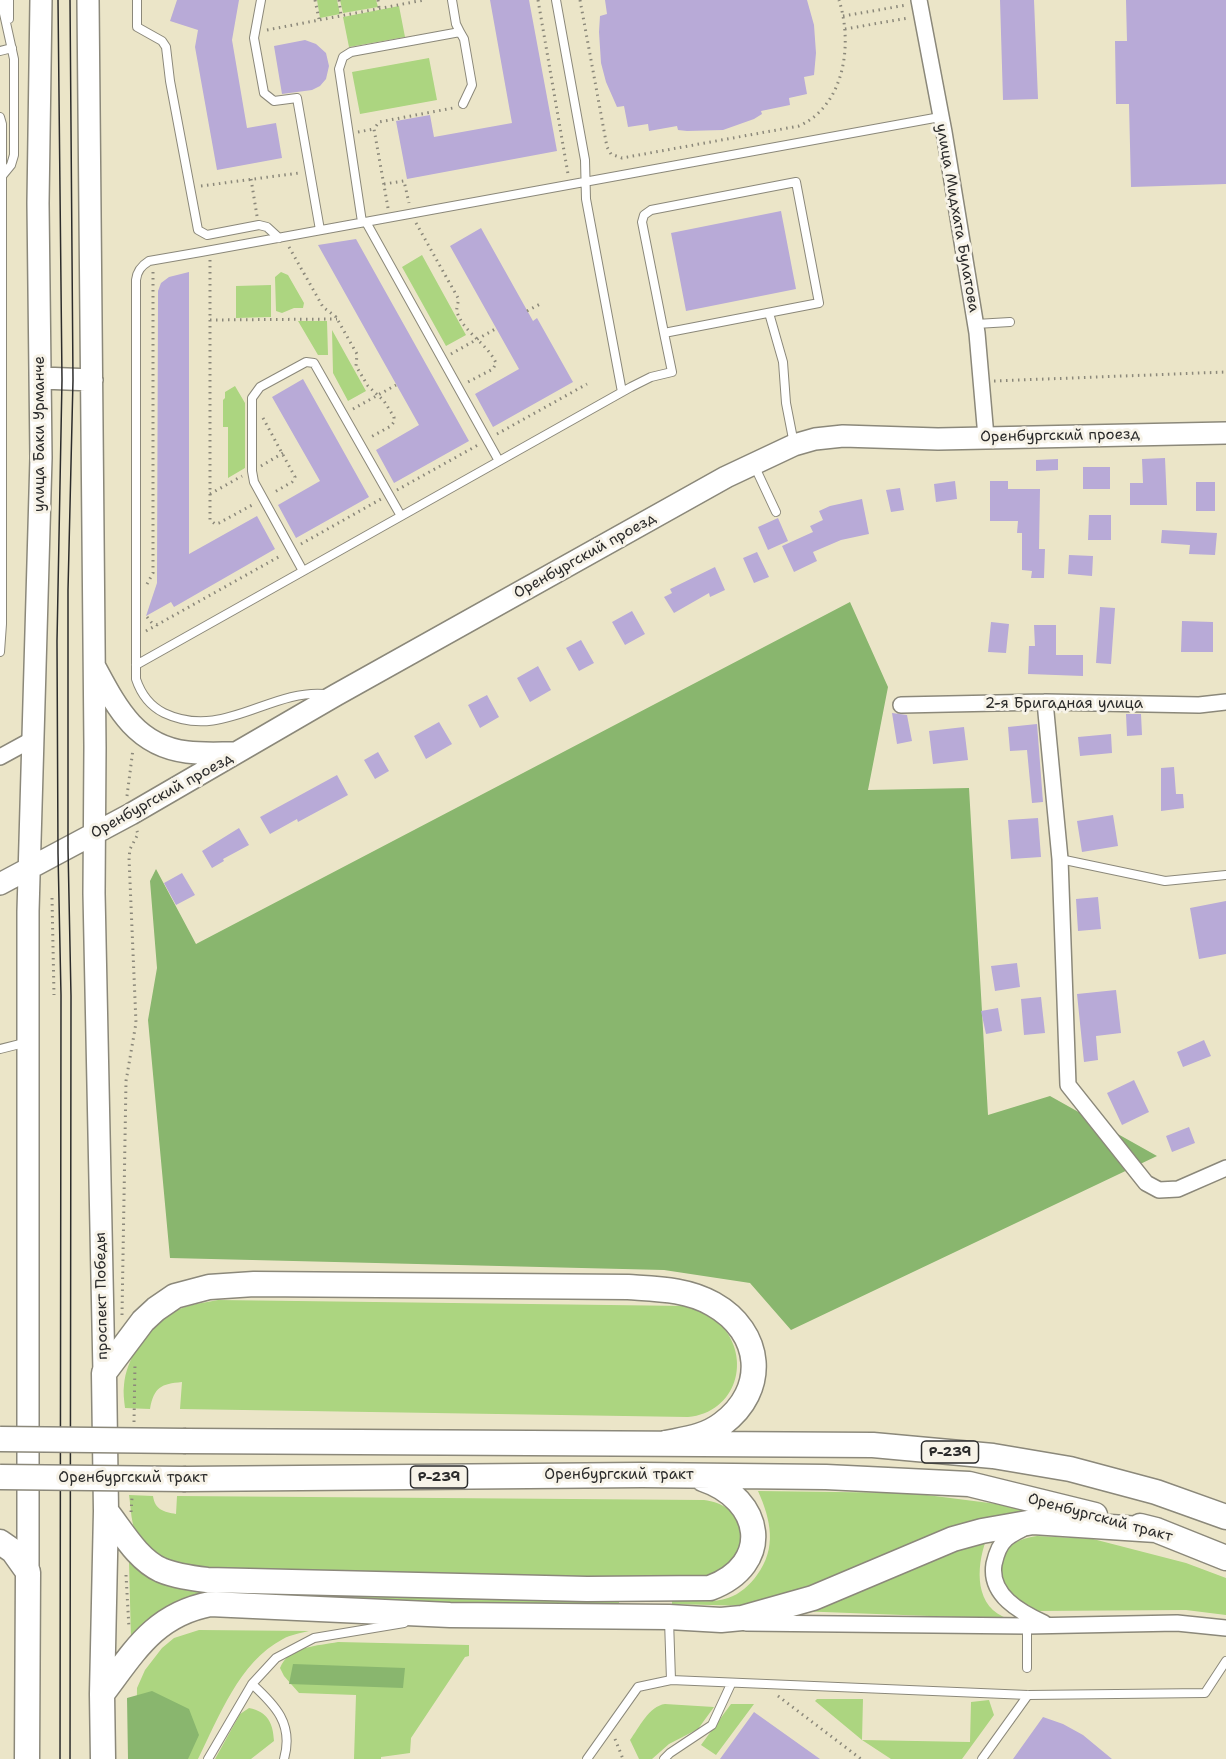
<!DOCTYPE html>
<html>
<head>
<meta charset="utf-8">
<style>
	body { margin:0 }
	canvas { display:block; background:#ebe5c8 }
</style>
</head>
<body>
<canvas width="1226" height="1759"></canvas>
<script>
const g = document.querySelector('canvas').getContext('2d');
g.lineJoin = 'round';
function paint(path, color) {
  g.fillStyle = color;
  g.fill(path, 'evenodd');
}
function stroke(path, color, width, dash) {
  g.strokeStyle = color;
  g.lineWidth = width;
  g.lineCap = dash ? 'butt' : 'round';
  g.setLineDash(dash || []);
  g.stroke(path);
}
function drawText(font, color, halo, rows, align = 'center') {
  g.font = font + ' "Shantell Sans",sans-serif';
  g.lineWidth = 6;
  g.setLineDash([]);
  g.textBaseline = 'middle';
  g.strokeStyle = halo;
  g.fillStyle = color;
  for (const [text, x, y, turn = 0] of rows) {
    g.save();
    g.translate(x, y);
    g.rotate((+turn || 0) * Math.PI / 180);
    g.textAlign = isNaN(turn) ? turn : align;
    if (halo) g.strokeText(text, 0, 0);
    g.fillText(text, 0, 0);
    g.restore();
  }
}
paint(new Path2D(`
	M317,0h20l3,14 -20,4z
	M340,0h36l2,7 -35,6z
	M399,6l6,31 -56,10 -6,-30z
	M429,58l8,42 -77,14 -8,-42z
	M422,255l44,80 -20,11 -44,-79z
	M281,272l7,3 16,28 -1,5h-9l-12,5 -6,-2 -1,-34z
	M271,285v32l-35,1v-32z
	M298,321h29l1,34h-10z
	M332,330l34,61 -18,10 -15,-28z
	M235,386l10,17v65l-17,10v-51h-5v-27l2,-2v-6z
	M218,1300l469,6c12,4 24,9 33,18 33,34 16,89 -32,93l-508,-8 2,-27c-21,2 -28,5 -32,27l-25,-1c-1,-8 -2,-16 -1,-23 2,-26 21,-52 41,-68 14,-11 36,-14 53,-17z
	M758,1491l153,2 149,19 -276,86 -34,8 -78,-2v-5c18,1 39,5 56,-1 12,-4 22,-13 29,-23 20,-27 14,-55 1,-84z
	M129,1495l24,1c2,14 11,16 23,18l1,-18 527,4c18,2 34,12 38,31 1,7 -2,17 -2,24l-29,23 -523,-3c-14,-6 -41,-24 -50,-37 -7,-12 -7,-30 -9,-43z
	M1037,1536l56,3 93,24 40,15v37l-40,-5 -149,1 -9,-2 -26,-21c-4,-30 3,-48 35,-52z
	M986,1540c-10,28 -12,68 23,79l-212,-8 133,-53z
	M129,1562c30,22 40,27 78,31l408,5 4,1v4l-2,3 -409,-9 -77,43z
	M199,1630l110,1c-8,2 -19,4 -26,8 -44,23 -64,78 -85,120h-62l1,-71 8,-18 17,-22 12,-10z
	M338,1642l131,3v11l-4,1 -54,81 -1,15 -29,4v2h-27l2,-64 -57,-2 -15,-17 -4,-8c8,-22 38,-22 58,-26z
	M817,1699h46l-1,41 108,2 1,-40 18,-2 5,15 -32,44h-71l-29,-19 -47,-39z
	M665,1704l49,3 -16,22 -29,15 -17,15h-13l-9,-19c9,-12 19,-34 35,-36z
	M731,1704h23l-38,51 -15,-10z
	M249,1708c19,4 24,15 25,33l-23,18h-36l25,-45z`), '#acd580');
paint(new Path2D(`
	M850,602l38,85 -20,103 101,-2 19,327 62,-19 107,60 -366,174 -41,-47 -86,-13 -494,-12 -22,-238 9,-52 -7,-87 6,-12 40,75z
	M293,1664l112,4 -2,20 -114,-4z
	M152,1691l37,18 10,26 -11,24h-60l-1,-61z`), '#89b66e');
paint(new Path2D(`
	M177,0h62l-7,40 15,88 29,-5 6,35 -65,12 -22,-123 3,-17 -28,-9z
	M490,0h39l28,151 -150,28 -11,-58 34,-6 4,22 78,-14z
	M605,0h202l7,25 2,28 -2,22 -10,2 3,17 -18,4 1,7 -29,6 1,3 -8,5 -31,11 -36,1 -9,-1 -1,-4 -28,5 -1,-7 -20,3 -4,-21 -7,1 -11,-25 -5,-19 -2,-31 1,-16 7,-2z
	M1000,0h34l4,99 -35,1z
	M1126,0h100v184l-95,3 -2,-83h-13l-1,-63h12z
	M305,40l11,4 10,9 3,13 -3,13 -6,7 -8,4 -30,4 -8,-48z
	M781,211l15,78 -110,22 -15,-78z
	M481,228l52,93 4,-3 36,64 -80,45 -18,-33 44,-25 -69,-123z
	M356,239l113,202 -75,42 -18,-33 43,-25 -101,-180z
	M189,272v282l68,-38 18,33 -101,58 -3,-5 -25,14 11,-33 1,-292 3,-8 8,-6z
	M303,379l66,118 -73,41 -18,-33 42,-24 -48,-84z
	M1165,458l2,47h-37v-22h13l-1,-24z
	M1058,459v11l-22,1v-11z
	M1083,467h27v22h-27z
	M955,481l2,18 -21,3 -2,-18z
	M990,481h18v8h32l-1,60h6l-1,29h-13l1,-7 -10,-1v-37h-5l1,-12h-28z
	M1196,482h19v29h-19z
	M900,488l4,22 -13,2 -5,-22z
	M862,499l7,35 -28,6 -28,12 4,9 -23,11 -12,-26 31,-14 -3,-6 13,-6 -4,-9 11,-5z
	M1089,515h22v25h-23z
	M778,518l10,23 -20,9 -10,-23z
	M1162,530l55,3 -2,22 -26,-1 1,-9 -29,-2z
	M757,552l12,25 -15,6 -11,-25z
	M1069,555l24,1 -1,20 -24,-2z
	M715,567l10,23 -15,7 -1,-4 -35,20 -10,-16 8,-4 -2,-4z
	M1100,607l15,1 -4,56 -15,-1z
	M632,611l13,23 -20,11 -13,-23z
	M1182,621l31,1v30h-32z
	M991,622l18,2 -3,29 -18,-1z
	M1034,625h22v30h27v21l-55,-2 1,-28h6z
	M581,640l13,23 -15,8 -13,-23z
	M538,666l13,24 -21,12 -13,-24z
	M487,695l12,22 -19,11 -12,-23z
	M892,713l15,2 5,26 -15,3z
	M1126,714h15l1,21 -15,1z
	M439,722l13,22 -26,15 -12,-23z
	M1037,724l6,78 -11,1 -5,-53 -17,1 -2,-24z
	M964,727l4,33 -35,4 -4,-33z
	M1111,734l1,19 -32,3 -2,-19z
	M378,752l11,19 -14,8 -11,-19z
	M1174,767l2,27h7l1,14 -23,3v-43z
	M337,775l11,20 -50,27 -1,-3 -27,15 -10,-17z
	M1113,815l5,31 -36,6 -5,-31z
	M1038,818l3,39 -30,2 -3,-39z
	M239,828l10,17 -26,14 1,2 -12,7 -10,-17z
	M182,873l13,22 -19,10 -12,-22z
	M1098,897l3,32 -23,2 -2,-32z
	M1226,901v53l-27,5 -9,-51z
	M1017,963l3,24 -25,4 -4,-25z
	M1116,990l5,43 -25,3 2,24 -14,2 -7,-68z
	M1041,997l4,36 -21,2 -3,-36z
	M998,1008l4,23 -16,3 -5,-23z
	M1204,1040l7,16 -28,11 -6,-15z
	M1134,1080l15,32 -27,13 -15,-32z
	M1189,1127l6,16 -23,9 -6,-16z
	M754,1712l66,47h-100z
	M1043,1717l20,7 20,11 29,24h-99z`), '#b8aad7');
const service = new Path2D(`
	M1,0l13,59v96l-3,10 -9,11
	M9,0v19
	M137,0v27l25,14 4,6 4,34 28,149 9,5 52,-10 8,2 12,11
	M261,0l-7,38 10,55 10,8 23,-3 23,132
	M556,0l29,160 1,39 36,193
	M460,32l4,7 8,46 -9,19
	M0,51l12,-3
	M0,117l2,7v500l-2,28
	M796,182l23,121 -155,30 -22,-111 2,-7 7,-5z
	M362,222l-23,-153 4,-12 8,-5 109,-20 -4,-8 -4,-24
	M366,222l133,239
	M769,313l14,49 3,41 8,41
	M976,324l34,-2
	M754,465l22,47
	M303,571l-49,-89 -2,-11v-73l8,-11 46,-25 8,1 87,153
	M136,665l495,-278 20,-10 21,-5 -8,-39
	M325,694c-56,-5 -102,47 -161,19 -14,-7 -23,-19 -28,-34v-399c1,-9 5,-14 13,-19l52,-9 739,-135
	M1060,859l105,22 61,-6
	M0,1049l28,-7
	M1027,1668v-42
	M671,1680l357,15 177,-2 21,-32
	M252,1684l24,-26 38,-20 90,-15
	M208,1759l44,-75c23,21 42,40 32,75
	M587,1759l51,-72 33,-7 -2,-60
	M664,1759l6,-6 42,-28 19,-41
	M982,1759l46,-64`);
const minor = new Path2D(`
	M919,0l25,132 33,201 9,104
	M1045,702l15,157 8,226 78,98 13,7 19,-1 48,-21
	M901,705l144,-3 154,3 27,-3
	M0,757l33,-18
	M1022,1529c-5,3 -12,6 -16,10 -7,6 -10,16 -12,25 -5,31 26,48 50,59
	M746,1623l281,3 150,-3 49,5`);
const secondary = new Path2D(`
	M88,0l7,747 -1,146 10,480
	M42,378l50,2
	M95,667c22,41 41,79 92,85 15,2 32,1 47,1
	M0,884l131,-70 205,-119 390,-218 68,-32 21,-6 28,-3 95,3 288,-6
	M28,1572v-661l13,-453 -3,-255 3,-203`);
const primary = new Path2D(`
	M186,1441l687,4 120,11 77,13 86,23 70,25
	M186,1479l456,-4 184,2 143,7 126,31
	M106,1511c16,20 31,48 55,59 14,6 30,8 46,10l380,9 123,-1c64,-24 53,-89 -7,-109
	M1140,1526l16,4 70,28
	M0,1542l13,9 15,21 -1,187
	M102,1694c32,-42 52,-79 108,-90l240,11 219,2 52,3 21,-2 71,-20 140,-59 29,-8 51,-9 123,8
	M103,1759l-1,-65 4,-183 -2,-138 39,-52 13,-12 19,-13 34,-9 45,-3 374,3c29,2 59,2 85,17 50,28 55,86 9,120 -17,13 -37,15 -56,19`);
stroke(service, '#8b887a', 10);
stroke(minor, '#8b887a', 18);
stroke(secondary, '#8b887a', 24);
stroke(primary, '#8b887a', 27);
stroke(new Path2D(`
	M315,0l4,19
	M339,0l2,15
	M378,0l1,8
	M538,0l30,174
	M580,0l27,147 4,7 11,4 177,-32c46,-21 54,-82 40,-126
	M843,16l64,-11
	M845,29l63,-11
	M267,30l157,-30
	M358,132l16,-3
	M251,179l6,37
	M384,184l20,-3 5,22
	M201,186l98,-13
	M388,208l-14,-79 5,-7 74,-14
	M416,223l42,75c1,5 -2,9 -1,14 7,21 30,31 39,51l-3,6 -25,13
	M289,247l34,60 13,10 21,37 -1,12 12,20 16,15 10,16v5l-3,4 -22,12
	M210,260v260l5,4 4,-1 35,-19
	M527,311l15,-8
	M210,320l127,-1
	M451,354l46,-26
	M994,381l232,-9
	M353,409l43,-24
	M263,418l32,59 -3,5 -19,11
	M497,434l90,-50
	M261,466l22,-13
	M397,490l81,-45
	M210,494l32,-18
	M301,544l80,-45
	M147,584l6,-11v-302
	M147,617l5,6 6,2
	M146,631l136,-76
	M127,796l6,-47
	M52,898l2,97
	M122,1315l4,-234 10,-58 -7,-165 1,-9 8,-15 -1,-3
	M134,1422l1,-59
	M131,1512l1,-14
	M126,1575l3,53
	M778,1696l83,63
	M615,1739l8,20`), '#8b887a', 3, [1.5, 4.5]);
stroke(service, '#fff', 8);
stroke(minor, '#fff', 15);
stroke(secondary, '#fff', 21);
stroke(primary, '#fff', 24);
stroke(new Path2D(`
	M58,0l4,380 -5,261 1,212 3,142 -1,764
	M70,1759l1,-763 -3,-148v-258l5,-210 -3,-380`), '#2b2b2b', 1.5);
const primaryBridge = new Path2D(`
	M0,1439l186,2
	M0,1477l186,2`);
stroke(primaryBridge, '#8b887a', 27, []);
stroke(primaryBridge, '#fff', 24);
for (const [x, y, w] of [
	[950,1452,57],
	[439,1477,57]
]) {
  const box = new Path2D();
  box.roundRect(x - w / 2, y - 11, w, 22, 4.5);
  g.fillStyle = '#f7f3e8';
  g.fill(box);
  stroke(box, '#2b2b2b', 1.5);
}
drawText('bold 14px', '#2b2b2b', null, [
	["Р-239",950,1452],
	["Р-239",439,1477]
]);
drawText('15px', '#2b2b2b', '#f7f3e8', [
	["улица Мидхата Булатова",957,218,80],
	["улица Баки Урманче",40,434,-90],
	["Оренбургский проезд",1060,436,-1],
	["Оренбургский проезд",585,556,-29],
	["2-я Бригадная улица",1064,704],
	["Оренбургский проезд",162,796,-29],
	["проспект Победы",102,1296,-91],
	["Оренбургский тракт",619,1475],
	["Оренбургский тракт",133,1478],
	["Оренбургский тракт",1100,1518,15]
]);
</script>
</body>
</html>
